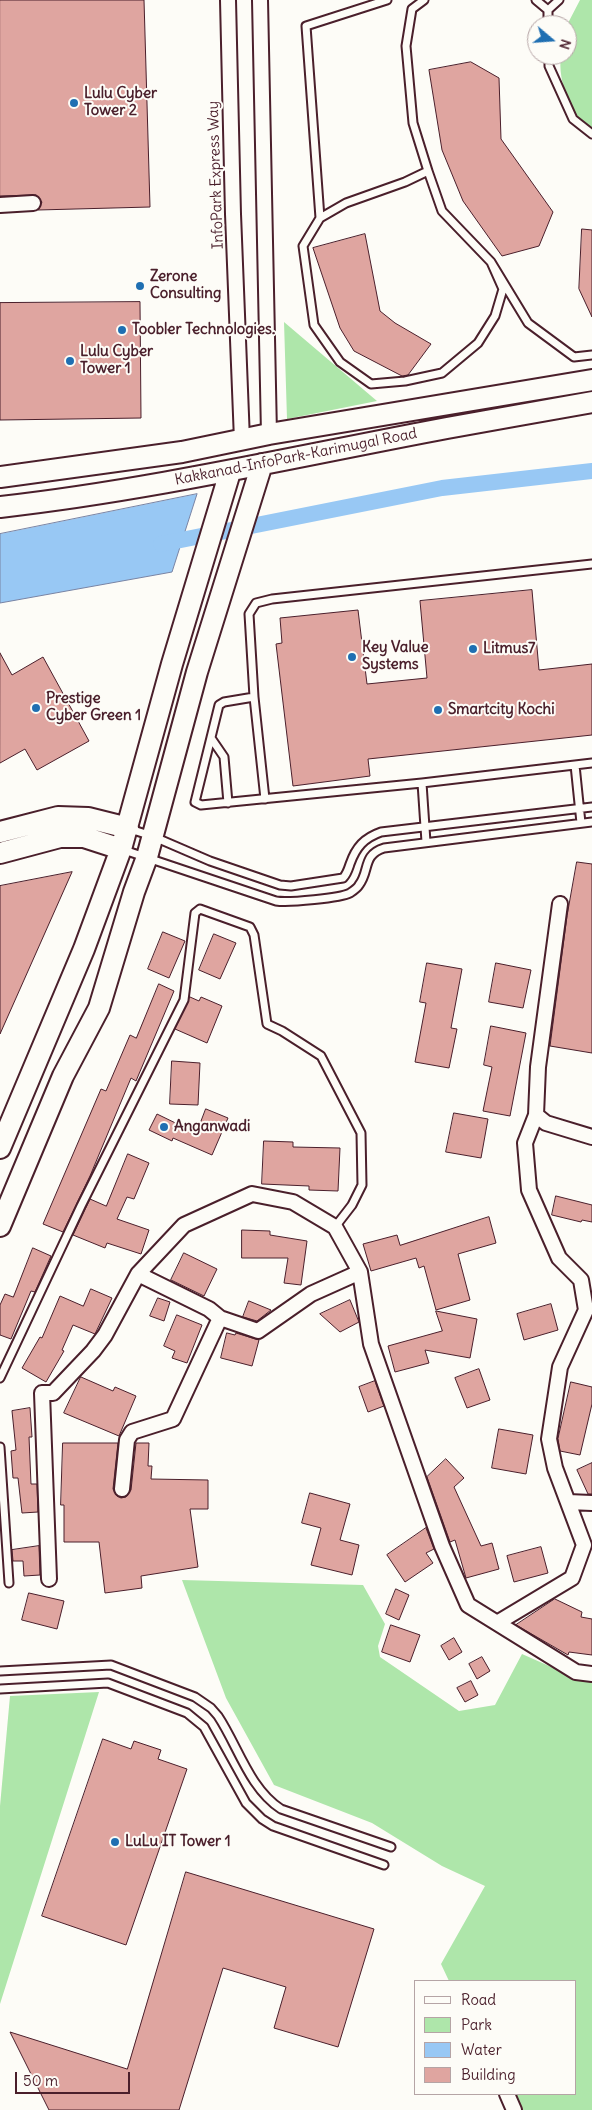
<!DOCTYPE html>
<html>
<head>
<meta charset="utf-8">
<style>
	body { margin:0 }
	#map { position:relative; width:592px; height:2110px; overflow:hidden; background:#fdfcf7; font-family:Delius,sans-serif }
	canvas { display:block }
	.legend { position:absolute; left:414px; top:1980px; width:162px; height:115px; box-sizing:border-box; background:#fdfcf7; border:1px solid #b5a4a5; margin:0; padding:6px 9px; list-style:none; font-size:15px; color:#4a1f2b }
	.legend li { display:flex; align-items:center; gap:10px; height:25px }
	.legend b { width:25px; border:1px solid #b5a4a5 }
	.north { position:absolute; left:527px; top:15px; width:50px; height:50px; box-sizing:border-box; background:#fdfcf7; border:1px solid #b5a4a5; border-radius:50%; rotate:108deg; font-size:14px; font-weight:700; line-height:20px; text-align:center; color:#4a1f2b }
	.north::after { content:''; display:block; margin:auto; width:18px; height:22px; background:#1f6fb2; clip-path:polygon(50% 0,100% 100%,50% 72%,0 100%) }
	.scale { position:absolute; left:15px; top:2072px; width:115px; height:22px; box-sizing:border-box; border:2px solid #4a1f2b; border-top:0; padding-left:6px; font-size:15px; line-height:18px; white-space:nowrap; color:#4a1f2b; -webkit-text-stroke:4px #fdfcf7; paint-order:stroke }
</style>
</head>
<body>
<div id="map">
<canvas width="592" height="2110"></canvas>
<ul class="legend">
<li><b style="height:6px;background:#fdfcf7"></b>Road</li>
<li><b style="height:14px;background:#aee6aa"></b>Park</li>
<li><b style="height:14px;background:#98c8f4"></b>Water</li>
<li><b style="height:14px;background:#dfa5a0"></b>Building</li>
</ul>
<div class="north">N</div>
<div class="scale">50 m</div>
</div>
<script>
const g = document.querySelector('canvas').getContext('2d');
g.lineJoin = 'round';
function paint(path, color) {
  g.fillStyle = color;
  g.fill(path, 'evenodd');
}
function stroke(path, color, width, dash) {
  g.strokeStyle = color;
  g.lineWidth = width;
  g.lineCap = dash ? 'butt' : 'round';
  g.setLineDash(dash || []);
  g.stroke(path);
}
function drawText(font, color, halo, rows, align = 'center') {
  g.font = font + ' Delius,sans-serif';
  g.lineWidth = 4;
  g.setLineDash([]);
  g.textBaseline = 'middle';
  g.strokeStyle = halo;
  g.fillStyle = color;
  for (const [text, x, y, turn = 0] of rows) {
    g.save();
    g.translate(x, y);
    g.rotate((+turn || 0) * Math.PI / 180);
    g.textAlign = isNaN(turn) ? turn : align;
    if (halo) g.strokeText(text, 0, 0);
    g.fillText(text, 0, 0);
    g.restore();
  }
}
paint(new Path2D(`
	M580,0h12v134c-20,-19 -35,-51 -31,-79h6v-30z
	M284,322l93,79 -90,18z
	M182,1580l181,5 22,39 -7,22 2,11 79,54 36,-6 27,-51 52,23 18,3v430h-86l-7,-16h77v-113h-127l-8,-17 44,-78 -43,-20 -70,-43 -98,-38 -48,-87z
	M99,1692l-99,312v-198l10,-110z`), '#aee6aa');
const water = new Path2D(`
	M197,494l-25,78 -172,31v-69z`);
paint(water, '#98c8f4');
stroke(water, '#7984a4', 1);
stroke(new Path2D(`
	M161,544l281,-56 150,-17`), '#98c8f4', 16);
const building = new Path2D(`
	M0,0h144l6,207 -112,3 4,-8 -6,-7 -36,1z
	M471,62l28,16 2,61 52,73 -14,34 -37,10 -39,-55 -21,-51 -13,-80z
	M582,229l10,1v87l-13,-28z
	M365,234l15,77 15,12 36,21 -23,31 -6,1 -48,-25 -14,-23 -27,-80z
	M140,302l1,116 -141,2v-117z
	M532,590l7,80 53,-6v71l-224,24 2,17 -77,10 -17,-142 6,-1 -2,-25 78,-8 9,74 60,-6 -7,-77z
	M0,653l12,22 31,-18 46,84 -52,29 -12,-21 -25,14z
	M577,862l15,2v189l-42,-7 17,-130z
	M72,872l-72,162v-148z
	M163,932l22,9 -16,37 -21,-9z
	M214,934l22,9 -16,36 -21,-9z
	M427,963l35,6 -11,59 6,1 -8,39 -34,-6 11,-59 -6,-1z
	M496,963l35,7 -8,38 -34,-6z
	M159,984l15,7 -38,90 -5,-3 -41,98 -27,56 -20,-8 58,-135 5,2 24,-56 6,3z
	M190,997l9,4 2,-4 21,9 -15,37 -32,-14z
	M491,1026l35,7 -16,83 -27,-5 9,-44 -8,-2z
	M172,1061l28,2 -2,42 -28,-1z
	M206,1109l22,9 -16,37 -39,-17 -1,3 -23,-11 8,-16 39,19z
	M454,1113l34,6 -7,39 -35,-6z
	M264,1141l29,1v5l47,1 -2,43 -29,-1v-4l-47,-2z
	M128,1154l21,9 -15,36 -7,-2 -10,22 32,11 -8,24 -34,-11 -2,5 -32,-13 17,-36 16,7z
	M556,1196l36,9v17l-10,-2 -1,2 -29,-7z
	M489,1217l7,26 -38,11 12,46 -34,10 -12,-44 -5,2 -3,-10 -45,13 -8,-27 34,-9 3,10z
	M242,1230l28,1v4l37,6 -6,44 -17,-2 4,-25h-46z
	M33,1248l18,8 -16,36 -4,-1 -20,48 -11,-4v-30l5,-11 8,3z
	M184,1253l33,16 -13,27 -33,-16z
	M91,1289l21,9 -17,36 -22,-9 -11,25 2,1 -18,31 -24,-14 18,-31 2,1 18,-42 23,10z
	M158,1298l12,4 -6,19 -14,-5z
	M350,1300l9,22 -19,10 -20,-18z
	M249,1301l22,9 -14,11 -14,-4z
	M551,1304l7,26 -34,10 -7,-26z
	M436,1311l41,8 -7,39 -45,-8 4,13 -34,9 -7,-26 54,-15z
	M177,1315l25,10 -15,38 -15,-5 3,-7 -11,-5z
	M227,1333l8,2 1,-2 23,7 -7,26 -31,-8z
	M479,1369l11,31 -23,8 -12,-30z
	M81,1377l32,14 2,-4 21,9 -17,40 -55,-23z
	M375,1381l9,25 -16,6 -9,-25z
	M571,1382l21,5v17l-12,51 -20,-4 -2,-12z
	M30,1408l2,29h-3l2,47h6l1,28 -16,1 -4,-35h-5l-2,-27 5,-1 -4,-39z
	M499,1429l34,6 -7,39 -34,-6z
	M63,1443h55l-5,46 4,7 4,2 5,-1 5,-7 5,-47h13l-1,23h4l-1,13 57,1v29h-18l8,58 -57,9 1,12 -37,5 -6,-51h-35v-37h-3z
	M446,1459l18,19 -10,9 27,59 11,-3 7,26 -33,9 -11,-38 -5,2 -23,-65z
	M592,1463v31h-4l-11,-24z
	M310,1493l40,11 -10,36 19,5 -7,30 -41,-10 10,-37 -19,-5z
	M426,1528l8,21 -8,4 7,10 -28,19 -18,-27z
	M39,1546l1,29 -16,1 -1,-15h-10l-1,-11z
	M541,1547l7,26 -34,9 -7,-26z
	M396,1589l13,6 -10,25 -13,-6z
	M29,1593l35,8 -7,28 -35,-9z
	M555,1599l27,13 -1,5 11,2v36l-23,-3 -1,3 -52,-30z
	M391,1625l29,10 -10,27 -28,-10z
	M454,1638l8,14 -13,8 -8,-14z
	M482,1657l8,14 -13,8 -8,-15z
	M471,1681l7,14 -13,7 -8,-14z
	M103,1739l28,10 3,-8 27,9 -3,9 29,10 -61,176 -84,-29z
	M186,1872l188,57 -36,118 -64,-19 12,-41 -63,-19 -44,142h-130l-39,-78 117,37z`);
paint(building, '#dfa5a0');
stroke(building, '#4a1f2b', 1);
const lane = new Path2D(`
	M424,0l-12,9 -6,37 7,77 15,48
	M536,0l12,10 11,-10
	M548,10v15
	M549,55v11l24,53 19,15
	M320,218l-14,-192 81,-26
	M491,262l12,27 -8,27 -17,27 -36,30 -37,8 -34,3 -31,-22 -26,-37 -11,-79 17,-28 26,-15 59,-21 23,-11 14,40 49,51 37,61 46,34 18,-2
	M592,564l-320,35 -16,4 -7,11 5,83 -30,5 -5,3 -24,97 6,3 221,-22 170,-20
	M254,697l11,102
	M211,738l13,19 4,46
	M575,765l6,58
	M422,783l4,59
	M130,829l22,7 58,25 70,24 11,1 52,-8c4,-4 5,-8 7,-14 6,-17 14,-26 31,-32l211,-25
	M121,849l155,52c12,2 65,-3 74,-8 3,-2 8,-6 9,-8 11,-14 3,-30 25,-37l208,-26
	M0,1378l81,-172 103,-206 11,-87 5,-4 50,18 4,8 13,89 15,7 39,25 40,77 1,52 -10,20 -17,22
	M0,1447l9,136
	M0,1671l111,-6 84,32 16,11 7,8c20,30 31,72 63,93l110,38
	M0,1689l108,-6 79,30 17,14 42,76 16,16 11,7 111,39`);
const street = new Path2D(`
	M228,0l5,214 9,226
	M260,0l9,434
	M0,205l33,-2
	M560,904l-22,163 -2,48 10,8 46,14
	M220,1318l38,13 53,-37 49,-22
	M122,1489l5,-49 5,-8 41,-13 47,-101 -11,-9 -71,-35
	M568,1502l24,1
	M49,1579l-7,-186h11l40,-42 12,-16 33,-61 46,-49 68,-31 41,8 42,25 25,45 11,72 71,202 26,59 108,67 16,2
	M497,1623l75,-45 12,-33 -29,-77 -6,-29 11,-72 26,-57 -5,-30 -22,-22 -30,-68 -4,-47 11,-28
	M507,2094l7,16`);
const secondary = new Path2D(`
	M0,477l182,-25 87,-18 323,-54
	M0,507c151,-17 298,-51 447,-79 48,-9 97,-17 145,-26
	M0,832l58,-15 30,1 40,10
	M0,853l60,-16h24l37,12
	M0,1148l84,-199 37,-100 51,-185 58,-192
	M0,1226l63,-150 36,-68 35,-116 13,-35 50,-185 65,-208`);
stroke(lane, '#4a1f2b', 11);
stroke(street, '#4a1f2b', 18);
stroke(secondary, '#4a1f2b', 24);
stroke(lane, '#fdfcf7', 7);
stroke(street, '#fdfcf7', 14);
stroke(secondary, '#fdfcf7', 20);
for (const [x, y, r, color] of [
	[74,103,5,"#1f6fb2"],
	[140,286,5,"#1f6fb2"],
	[122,330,5,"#1f6fb2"],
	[70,361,5,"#1f6fb2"],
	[473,649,5,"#1f6fb2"],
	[352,657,5,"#1f6fb2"],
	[36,708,5,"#1f6fb2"],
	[438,710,5,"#1f6fb2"],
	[164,1127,5,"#1f6fb2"],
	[115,1842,5,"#1f6fb2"]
]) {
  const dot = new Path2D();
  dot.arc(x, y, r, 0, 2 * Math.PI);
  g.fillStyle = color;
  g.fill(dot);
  stroke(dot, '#fdfcf7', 2);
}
drawText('bold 15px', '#4a1f2b', '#fdfcf7', [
	["Lulu Cyber",84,94],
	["Tower 2",84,111],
	["Zerone",150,277],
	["Consulting",150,294],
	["Toobler Technologies.",132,330],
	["Lulu Cyber",80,352],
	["Tower 1",80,369],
	["Key Value",362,648],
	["Systems",362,665],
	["Litmus7",483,649],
	["Prestige",46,699],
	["Cyber Green 1",46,716],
	["Smartcity Kochi",448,710],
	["Anganwadi",174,1127],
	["LuLu IT Tower 1",125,1842]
], 'left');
drawText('15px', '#4a1f2b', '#fdfcf7', [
	["InfoPark Express Way",216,175,-92],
	["Kakkanad-InfoPark-Karimugal Road",296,457,-11]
]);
</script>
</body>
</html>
